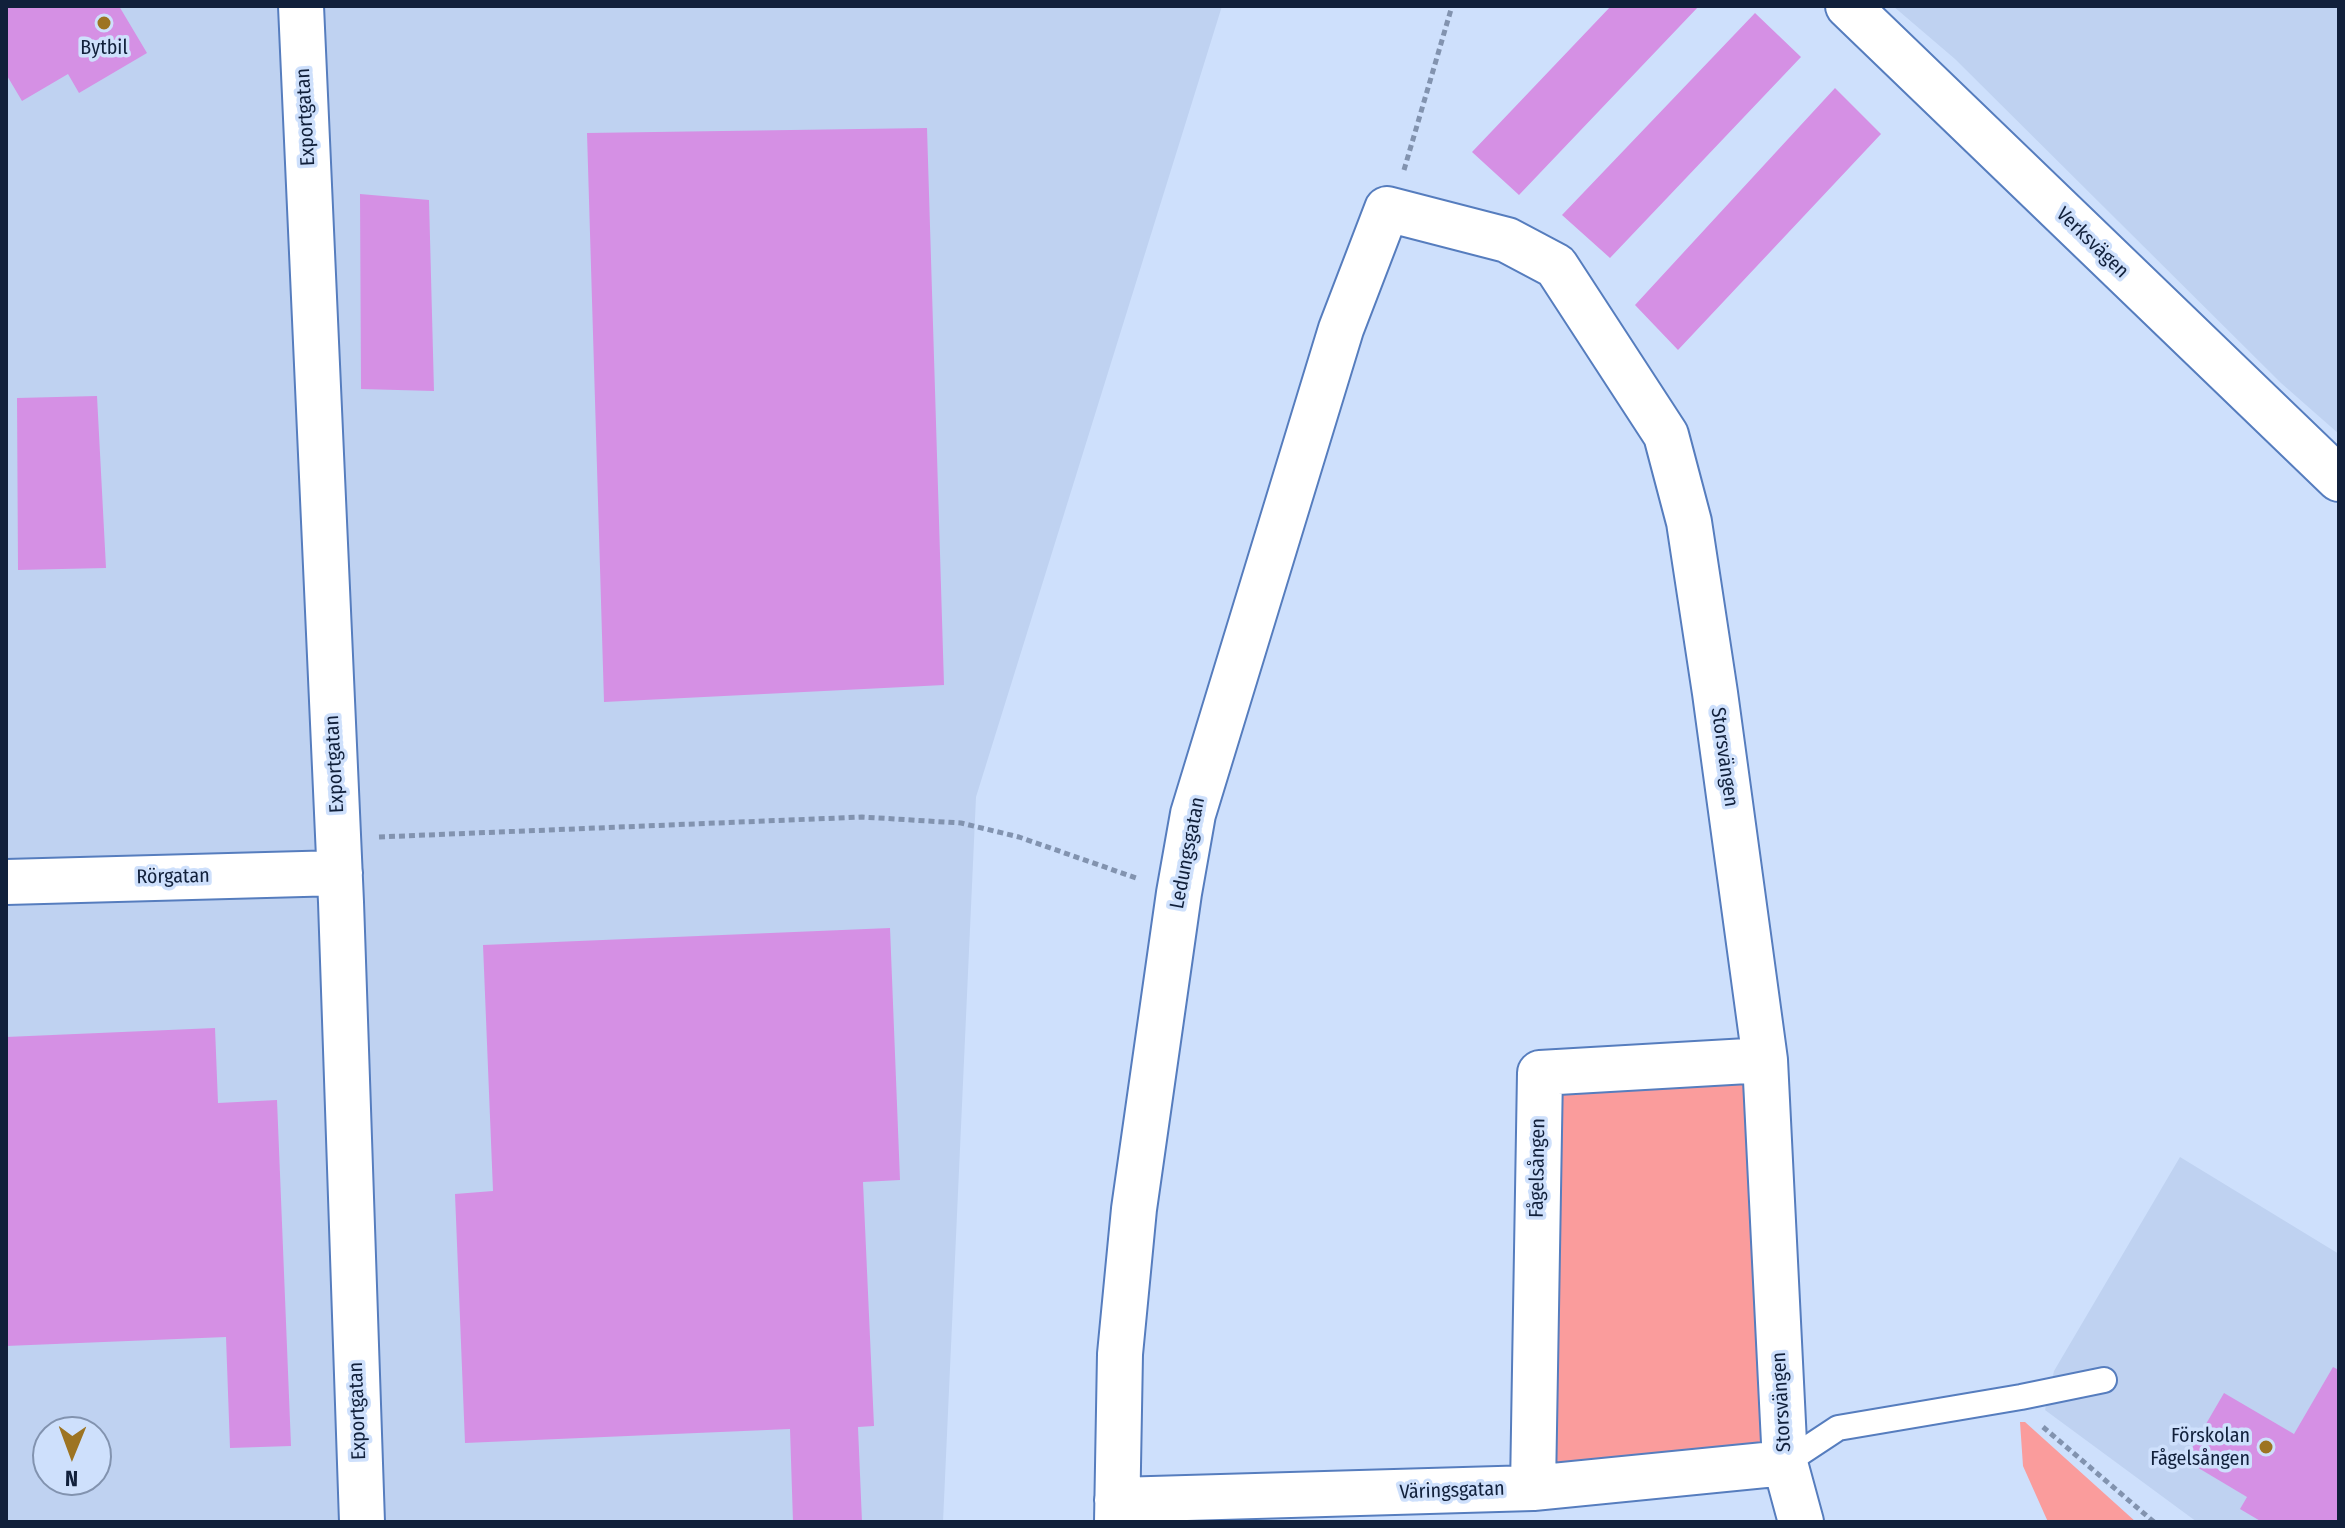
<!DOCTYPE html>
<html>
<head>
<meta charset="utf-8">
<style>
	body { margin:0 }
	#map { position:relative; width:2345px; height:1528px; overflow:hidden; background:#cee0fc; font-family:"Fira Sans Condensed",sans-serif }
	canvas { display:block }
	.frame { position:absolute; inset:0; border:8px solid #11203b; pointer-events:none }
	.north { position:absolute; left:32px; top:1416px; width:80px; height:80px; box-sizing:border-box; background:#cee0fc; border:2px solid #8293af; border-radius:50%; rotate:181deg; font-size:22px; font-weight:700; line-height:32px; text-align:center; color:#11203b }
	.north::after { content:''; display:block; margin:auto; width:28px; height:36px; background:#9d7422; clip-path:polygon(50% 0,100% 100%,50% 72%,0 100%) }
</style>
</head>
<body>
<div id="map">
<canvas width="2345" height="1528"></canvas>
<div class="frame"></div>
<div class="north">N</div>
</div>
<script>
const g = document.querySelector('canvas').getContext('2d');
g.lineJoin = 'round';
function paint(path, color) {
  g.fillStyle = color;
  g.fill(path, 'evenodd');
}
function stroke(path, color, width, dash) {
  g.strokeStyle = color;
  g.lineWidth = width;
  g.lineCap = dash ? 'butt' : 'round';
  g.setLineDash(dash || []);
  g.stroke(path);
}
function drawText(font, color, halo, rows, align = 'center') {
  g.font = font + ' "Fira Sans Condensed",sans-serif';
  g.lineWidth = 7;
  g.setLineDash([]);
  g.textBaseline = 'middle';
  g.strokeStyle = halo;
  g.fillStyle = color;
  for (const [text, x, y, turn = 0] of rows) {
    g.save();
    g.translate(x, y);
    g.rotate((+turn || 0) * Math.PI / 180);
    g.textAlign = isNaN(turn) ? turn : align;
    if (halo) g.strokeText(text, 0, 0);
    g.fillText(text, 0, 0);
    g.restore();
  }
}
paint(new Path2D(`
	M6,6h1216l-246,791 -33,725h-937zM48,1432h48v48h-48z
	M1893,6h446v428l-58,-51 -326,-324z
	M2180,1157l159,97v268h-142l-152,-112 9,-39z`), '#bfd2f1');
paint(new Path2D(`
	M1765,1060l20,403 -252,25 7,-415z
	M2020,1422h5l111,100h-88l-25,-56z`), '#fa9c9c');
paint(new Path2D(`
	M6,6h113l28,47 -68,40 -11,-19 -46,27 -16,-27z
	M1611,6h88l-180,189 -47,-43z
	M1755,13l46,44 -191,201 -48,-43z
	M1835,88l46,46 -203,216 -43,-45z
	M927,128l17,557 -340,17 -17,-569z
	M360,194l69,6 5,191 -73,-2z
	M97,396l9,172 -88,2 -1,-172z
	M890,928l10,252 -37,2 11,244 -16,1 4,95h-69l-3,-93 -325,14 -10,-249 38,-3 -10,-246z
	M215,1028l3,75 59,-3 14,346 -61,2 -4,-111 -220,9v-309z
	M2333,1367l6,3v152h-77l-22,-13 7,-12 -62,-37 39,-67 70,41z`), '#d590e4');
const lane = new Path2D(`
	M1785,1463l53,-35 183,-31 83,-17`);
const street = new Path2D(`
	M301,6l40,896 21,620
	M1848,6l491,473
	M6,882l334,-9
	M1533,1488l7,-415 225,-13
	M1117,1500l416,-12 252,-25
	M1117,1522l3,-168 14,-145 45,-316 14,-79 148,-485 46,-120 120,31 49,26 110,169 23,87 26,171 50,367 20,403 16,59`);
stroke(lane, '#567dbe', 28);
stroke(street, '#567dbe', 48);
stroke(new Path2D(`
	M1404,170l48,-164
	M379,837l483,-20 99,6 58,14 120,42
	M2043,1427l111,95`), '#8293af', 5, [6, 4]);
stroke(lane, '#fff', 24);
stroke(street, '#fff', 44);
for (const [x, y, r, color] of [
	[104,23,8,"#9d7422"],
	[2266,1447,8,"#9d7422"]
]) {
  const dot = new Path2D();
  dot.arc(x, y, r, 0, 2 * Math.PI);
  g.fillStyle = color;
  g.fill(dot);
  stroke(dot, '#cee0fc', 3);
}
drawText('20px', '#11203b', '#cee0fc', [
	["Bytbil",104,48],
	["Förskolan",2250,1436,"right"],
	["Fågelsången",2250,1459,"right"]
]);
drawText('20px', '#11203b', '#cee0fc', [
	["Exportgatan",306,117,-93],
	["Verksvägen",2092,243,44],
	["Storsvängen",1724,757,82],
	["Exportgatan",335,764,-93],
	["Ledungsgatan",1188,853,-79],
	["Rörgatan",173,877,-1],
	["Fågelsången",1538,1168,-89],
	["Storsvängen",1782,1402,-93],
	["Exportgatan",358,1411,-92],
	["Väringsgatan",1452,1491,-2]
]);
</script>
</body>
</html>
